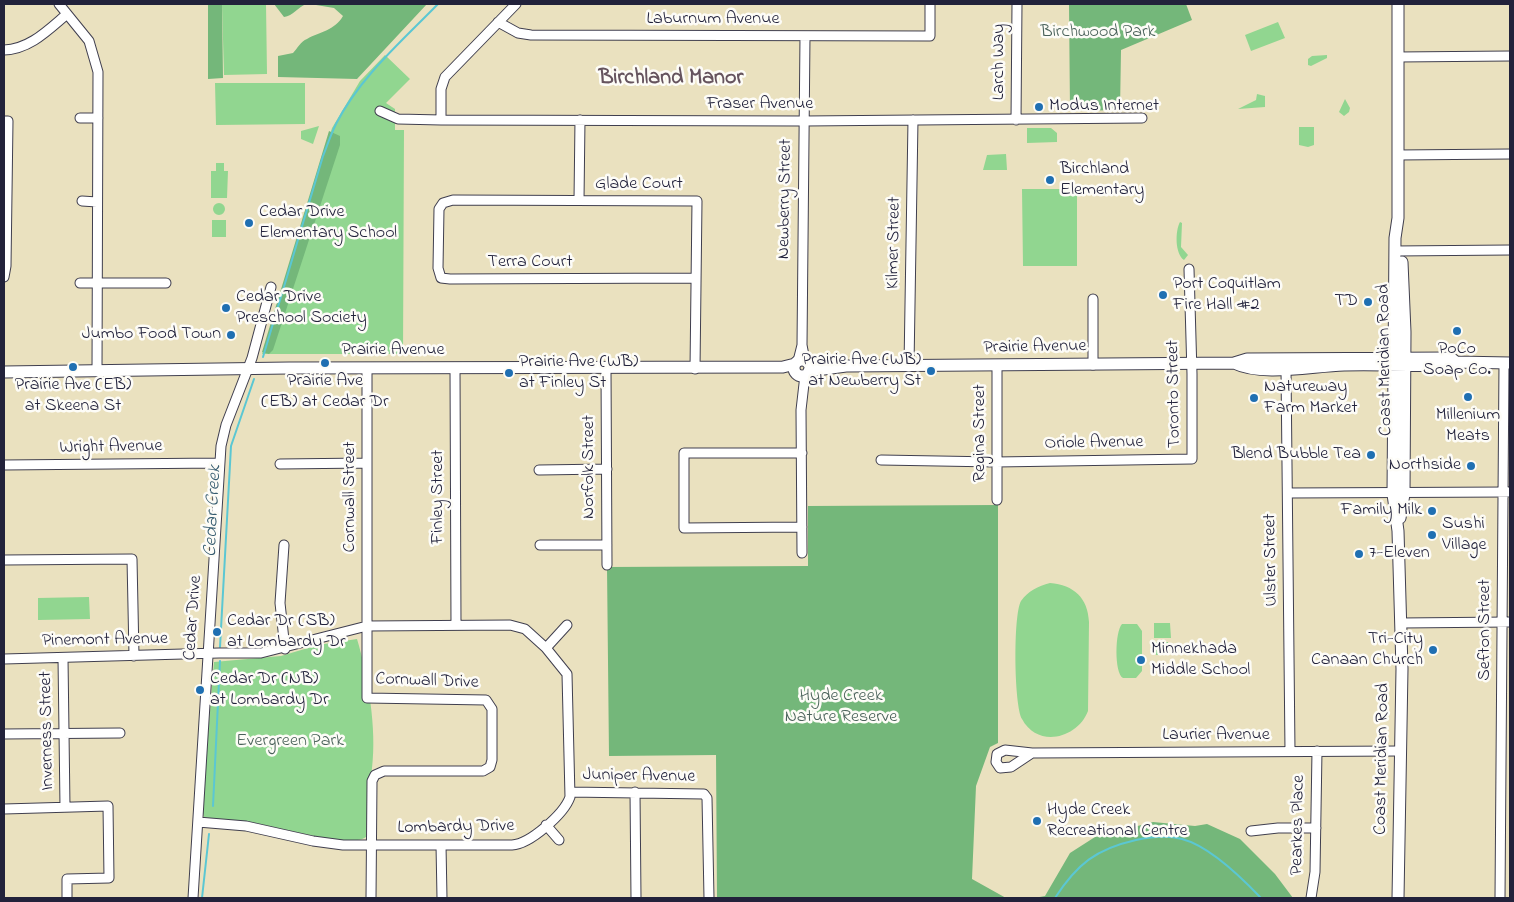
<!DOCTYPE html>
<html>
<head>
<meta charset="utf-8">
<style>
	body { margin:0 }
	#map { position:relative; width:1514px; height:902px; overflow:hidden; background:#eae1bf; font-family:"Indie Flower",sans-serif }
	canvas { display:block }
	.frame { position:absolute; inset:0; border:5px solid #22223b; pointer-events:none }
</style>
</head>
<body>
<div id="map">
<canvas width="1514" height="902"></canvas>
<div class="frame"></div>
</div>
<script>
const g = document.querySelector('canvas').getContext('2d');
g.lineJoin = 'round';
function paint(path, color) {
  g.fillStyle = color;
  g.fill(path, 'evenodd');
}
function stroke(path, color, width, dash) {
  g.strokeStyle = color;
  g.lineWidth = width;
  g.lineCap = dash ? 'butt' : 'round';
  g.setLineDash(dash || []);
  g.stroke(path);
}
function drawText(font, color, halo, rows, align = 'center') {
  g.font = font + ' "Indie Flower",sans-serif';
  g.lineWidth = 5;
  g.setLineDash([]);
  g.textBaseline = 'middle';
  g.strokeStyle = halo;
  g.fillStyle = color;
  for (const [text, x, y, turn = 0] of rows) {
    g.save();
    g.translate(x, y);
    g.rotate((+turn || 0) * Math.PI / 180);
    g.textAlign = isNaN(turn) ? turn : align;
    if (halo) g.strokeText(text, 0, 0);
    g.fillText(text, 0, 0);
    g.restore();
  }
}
paint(new Path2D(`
	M222,4h44l1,70 -43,1z
	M1278,22l7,16 -34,13 -6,-16z
	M385,55l25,24 -24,24 9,6v21h9l-1,224h-141l70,-226 28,-47z
	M1327,55v3l-16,8 -3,-1v-6l4,-3z
	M215,83h90v41l-89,1z
	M1257,94l8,2v11l-27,2 18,-9z
	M1345,99l5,9 -1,4 -5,4 -5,-4z
	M319,126l-6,18 -12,-5v-8z
	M1299,127h15v18l-6,2 -9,-2z
	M1027,128h24l6,5v9l-30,1z
	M1006,154l1,16h-24l4,-15z
	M216,163h8v8h4l-1,27h-16v-27h5z
	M1022,189h55v77h-54z
	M213 209a6 6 0 1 1 12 0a6 6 0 1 1-12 0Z
	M212,220h14v17h-14z
	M1180,222l2,1 -1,24 7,8 -4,5c-9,-6 -9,-29 -4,-38z
	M1050,583c24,2 38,15 39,39l-1,89c-10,27 -50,38 -66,8 -8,-14 -9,-104 -1,-118 7,-10 17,-15 29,-18z
	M89,597l1,22 -52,1v-22z
	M1154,623h16l1,15h-17z
	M1122,624h15l5,7v40l-6,7h-13c-9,-5 -8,-47 -1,-54z
	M357,639c11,37 20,90 15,129 -3,23 -5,46 -6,69 -15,12 -91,-11 -112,-14 -16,-3 -34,-2 -50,-6l-2,-8 12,-147 67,-6 37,-11z
	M1156,642h12v13h-12z`), '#91d690');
paint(new Path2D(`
	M208,4h14l1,74 -15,1z
	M274,4h32c-8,3 -13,12 -22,13z
	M310,4h117l-70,75 -79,-2v-21l15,-3c4,-4 8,-12 14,-14 14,-8 27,-8 36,-23l-9,-8z
	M1069,4h117l6,16 -71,30 -1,60 -50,1z
	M329,131l11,5v9l-67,205 -4,4 -7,-2z
	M998,505v238l-8,4 -14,39 -4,93 34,19h-289l-1,-143 -107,1 -2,-189 201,-1v-60z
	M1153,822l42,4 12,-2 33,15 35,35 18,24h-259l11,-2 25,-43 25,-16z`), '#74b77a');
stroke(new Path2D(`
	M263,357l60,-201c4,-10 8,-22 13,-32 24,-47 66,-83 102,-120
	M220,647l11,-201 23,-67
	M213,806l7,-145
	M202,898l7,-64
	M1055,898c22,-34 41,-49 81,-58 14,-3 31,-5 46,-1 27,7 60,39 79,59`), '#5bc7d3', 2);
const minor = new Path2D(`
	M59,4l30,37 9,31 -1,299
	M498,22l20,11 13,2 399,1v-32
	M4,50c26,-1 44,-20 63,-36
	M1398,57l112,-1
	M380,111l18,8 43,1 364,1 337,-3
	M80,118h18
	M441,120v-31l4,-12 71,-73
	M1016,120l1,-116
	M4,121h4l-2,145 -2,11
	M1398,155l112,-1
	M579,200l1,-80
	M82,201l15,1
	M1395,251l115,-1
	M80,283h86
	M1093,299v66
	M802,345l3,16
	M798,361l4,-16 3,-309
	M909,366l4,-246
	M367,368v330l119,2 6,9v51l-2,7 -7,4h-99l-9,4 -3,6 -1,117
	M455,368l1,257
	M606,369l1,196
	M695,369l2,-168 -244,-1 -10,3 -4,6 -1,59 3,10 9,1 246,-1
	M1286,369l4,382
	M802,453h-118v75l118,-1
	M881,460l115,2 196,-3v-85l-3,-105
	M280,464l87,-1
	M4,465l215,-2
	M539,470l68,-1
	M1288,493l222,-1
	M997,500v-133
	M284,545l-4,58 5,46
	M540,545h67
	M802,553l-1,-143 4,-35
	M4,560l128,-1 2,97
	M1401,623l109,-1
	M546,648l21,-23
	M63,658l2,149
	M4,659l215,-6h42l106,-27 143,-1 15,4 21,19 21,26 3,123c-6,17 -40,47 -58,48h-169l-30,-4 -67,-15 -48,-4
	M4,734l116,-1
	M1032,753l-21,14 -11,1 -4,-6 1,-8 8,-4 27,3 368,-2
	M570,792l134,2 3,4 2,100
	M635,792l1,106
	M4,809l104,-3 1,72 -42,1v19
	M546,825l13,15
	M1251,831l27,-3h38
	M441,845l1,53
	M193,898l28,-452 5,-21 26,-67 19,-71
	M1311,898l4,-26 2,-121
	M1500,898l4,-535`);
const major = new Path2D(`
	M1398,4v214l-3,20 -2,256 5,37 4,138 -4,229
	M794 368a8 8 0 1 1 16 0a8 8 0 1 1-16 0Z
	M1234,363c29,14 77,3 110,2 36,-1 71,1 107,1l5,-4
	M809,371l37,-5 388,-3 13,-4 204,-1 5,4 54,1
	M4,372l285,-4 494,-1 12,-3
	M1400,518l4,-24 1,-162 -3,-70`);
stroke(minor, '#403f4f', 11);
stroke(major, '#403f4f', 13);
stroke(minor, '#fff', 9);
stroke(major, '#fff', 11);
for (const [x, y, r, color] of [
	[1039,107,5,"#1f6fb2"],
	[1050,180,5,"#1f6fb2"],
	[249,223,5,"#1f6fb2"],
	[1163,295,5,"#1f6fb2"],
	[1368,302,5,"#1f6fb2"],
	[226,308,5,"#1f6fb2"],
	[1457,331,5,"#1f6fb2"],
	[231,335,5,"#1f6fb2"],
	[325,363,5,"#1f6fb2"],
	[73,367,5,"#1f6fb2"],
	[931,371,5,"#1f6fb2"],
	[509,373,5,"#1f6fb2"],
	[1468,397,5,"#1f6fb2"],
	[1254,398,5,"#1f6fb2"],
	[1371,455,5,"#1f6fb2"],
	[1471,466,5,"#1f6fb2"],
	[1432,511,5,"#1f6fb2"],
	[1432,535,5,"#1f6fb2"],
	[1359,554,5,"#1f6fb2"],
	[217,632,5,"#1f6fb2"],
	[1433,650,5,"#1f6fb2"],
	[1141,660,5,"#1f6fb2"],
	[200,690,5,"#1f6fb2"],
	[1037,821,5,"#1f6fb2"]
]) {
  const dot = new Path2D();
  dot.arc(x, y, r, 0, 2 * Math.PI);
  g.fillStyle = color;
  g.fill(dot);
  stroke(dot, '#fdfcf7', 2);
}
drawText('18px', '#22223b', '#fdfcf7', [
	["Laburnum Avenue",713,20],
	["Larch Way",1000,62,-90],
	["Fraser Avenue",760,105],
	["Glade Court",639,185],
	["Newberry Street",786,199,-89],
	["Kilmer Street",895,243,-89],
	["Terra Court",530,263],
	["Prairie Avenue",1035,348,-1],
	["Prairie Avenue",393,351],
	["Coast Meridian Road",1386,360,-91],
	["Toronto Street",1175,394,-91],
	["Regina Street",981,433,-90],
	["Oriole Avenue",1094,444,-1],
	["Wright Avenue",111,448,-1],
	["Norfolk Street",590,467,-90],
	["Cornwall Street",351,497,-90],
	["Finley Street",439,497,-90],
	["Ulster Street",1272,560,-91],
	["Cedar Drive",194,618,-86],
	["Sefton Street",1486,630,-90],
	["Pinemont Avenue",105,641,-1],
	["Cornwall Drive",427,682,2],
	["Inverness Street",48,731,-91],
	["Laurier Avenue",1216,736],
	["Coast Meridian Road",1383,759,-89],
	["Juniper Avenue",639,777,1],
	["Pearkes Place",1299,825,-89],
	["Lombardy Drive",456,828,-1]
]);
drawText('18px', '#496159', '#fdfcf7', [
	["Birchwood Park",1098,33],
	["Hyde Creek",841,697],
	["Nature Reserve",841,718],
	["Evergreen Park",290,742]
]);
drawText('18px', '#22223b', '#fdfcf7', [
	["Modus Internet",1049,107],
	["Birchland",1060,170],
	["Elementary",1060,191],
	["Cedar Drive",259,213],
	["Elementary School",259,234],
	["Port Coquitlam",1173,285],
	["Fire Hall #2",1173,306],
	["Cedar Drive",236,298],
	["Preschool Society",236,319],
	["TD",1358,302,"right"],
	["Jumbo Food Town",221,335,"right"],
	["PoCo",1457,350,"center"],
	["Soap Co.",1457,371,"center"],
	["Prairie Ave (WB)",921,361,"right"],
	["at Newberry St",921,382,"right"],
	["Prairie Ave (WB)",519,363],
	["at Finley St",519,384],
	["Prairie Ave",325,382,"center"],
	["(EB) at Cedar Dr",325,403,"center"],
	["Prairie Ave (EB)",73,386,"center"],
	["at Skeena St",73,407,"center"],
	["Natureway",1264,388],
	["Farm Market",1264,409],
	["Millenium",1468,416,"center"],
	["Meats",1468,437,"center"],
	["Blend Bubble Tea",1361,455,"right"],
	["Northside",1461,466,"right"],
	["Family Milk",1422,511,"right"],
	["Sushi",1442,525],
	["Village",1442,546],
	["7-Eleven",1369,554],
	["Cedar Dr (SB)",227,622],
	["at Lombardy Dr",227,643],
	["Tri-City",1423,640,"right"],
	["Canaan Church",1423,661,"right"],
	["Minnekhada",1151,650],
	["Middle School",1151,671],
	["Cedar Dr (NB)",210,680],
	["at Lombardy Dr",210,701],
	["Hyde Creek",1047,811],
	["Recreational Centre",1047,832]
], 'left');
drawText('italic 19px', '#365c70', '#fdfcf7', [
	["Cedar Creek",214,511,-87]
]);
drawText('bold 22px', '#66545e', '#fdfcf7', [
	["Birchland Manor",671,79]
]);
</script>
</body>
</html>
